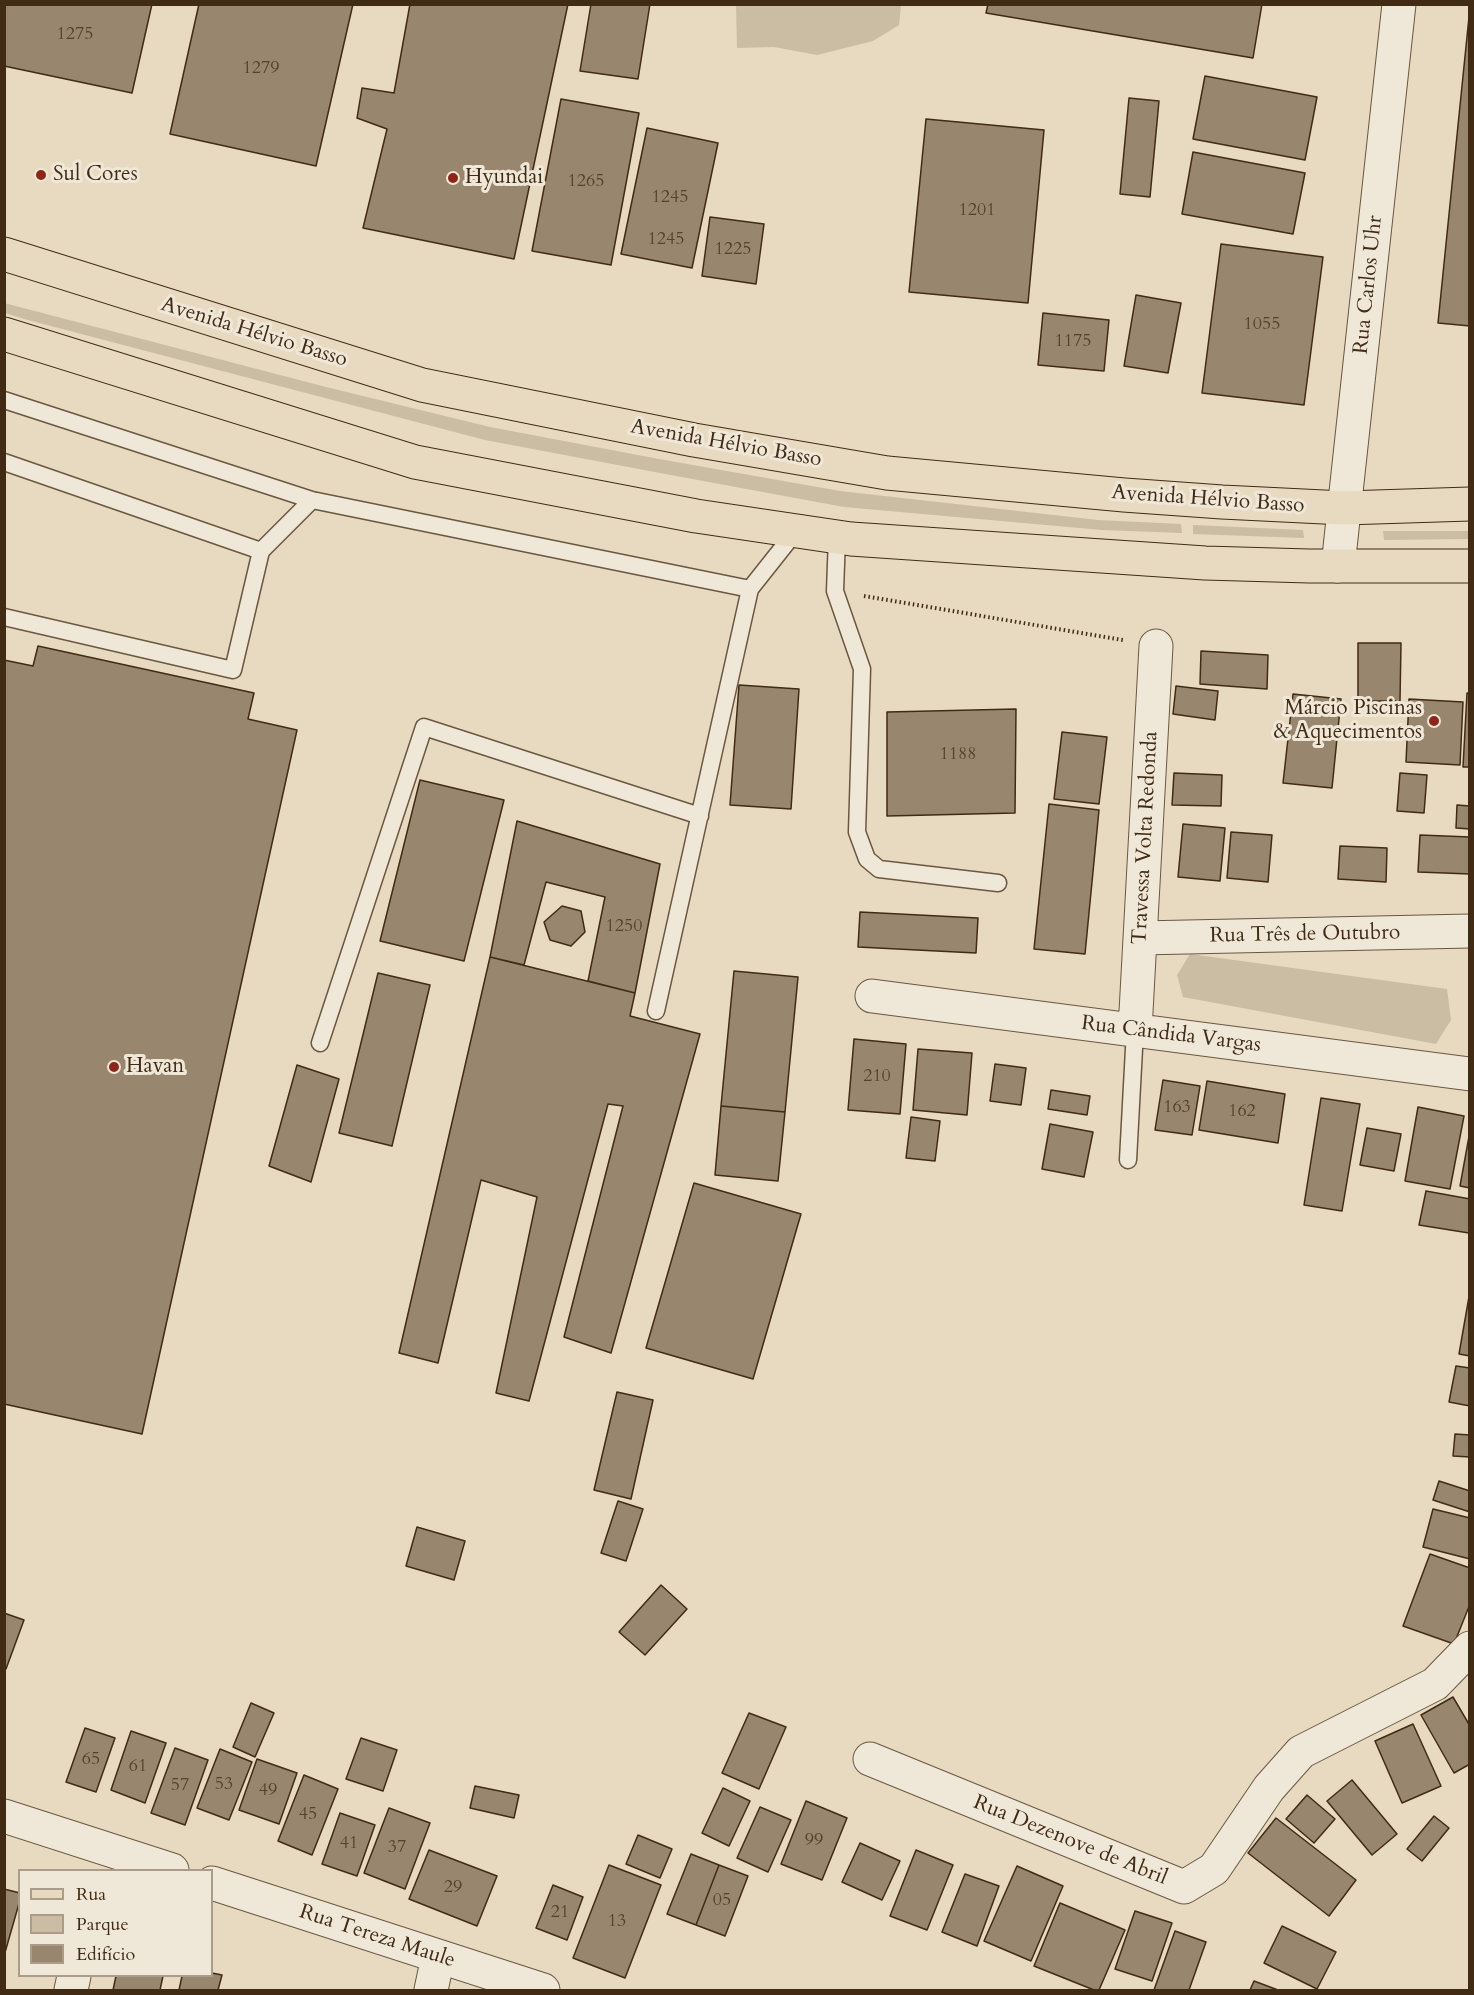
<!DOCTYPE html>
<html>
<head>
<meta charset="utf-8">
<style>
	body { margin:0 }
	#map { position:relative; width:1474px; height:1995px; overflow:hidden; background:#e7dac1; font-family:Cardo,serif }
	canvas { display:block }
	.frame { position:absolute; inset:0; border:6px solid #422b15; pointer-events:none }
	.legend { position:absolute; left:18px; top:1869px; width:195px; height:108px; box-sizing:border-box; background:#efe7d7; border:2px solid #aa9c89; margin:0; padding:8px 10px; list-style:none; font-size:18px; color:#422b15 }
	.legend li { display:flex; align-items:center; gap:12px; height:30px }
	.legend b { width:30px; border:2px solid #aa9c89 }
</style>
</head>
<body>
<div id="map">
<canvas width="1474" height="1995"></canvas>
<div class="frame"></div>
<ul class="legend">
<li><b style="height:8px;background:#e7dac1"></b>Rua</li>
<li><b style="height:16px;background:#cbbca4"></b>Parque</li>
<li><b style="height:16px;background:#98866e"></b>Edifício</li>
</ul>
</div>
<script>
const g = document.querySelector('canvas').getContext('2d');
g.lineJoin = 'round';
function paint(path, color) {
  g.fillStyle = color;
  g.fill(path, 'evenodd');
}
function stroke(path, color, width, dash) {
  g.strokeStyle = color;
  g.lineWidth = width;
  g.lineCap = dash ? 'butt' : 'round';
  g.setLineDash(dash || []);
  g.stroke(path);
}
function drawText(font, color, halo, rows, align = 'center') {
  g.font = font + ' Cardo,serif';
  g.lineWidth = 6;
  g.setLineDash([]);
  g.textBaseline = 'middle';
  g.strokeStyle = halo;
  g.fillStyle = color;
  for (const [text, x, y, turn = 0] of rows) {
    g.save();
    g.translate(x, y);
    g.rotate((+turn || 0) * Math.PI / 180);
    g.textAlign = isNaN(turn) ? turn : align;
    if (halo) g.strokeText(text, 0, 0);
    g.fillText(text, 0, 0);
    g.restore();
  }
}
paint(new Path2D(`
	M736,5v-1l165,1 -2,20 -26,16 -56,14 -43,-8 -37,1z
	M4,303l322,84 164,40 169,32 181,32 258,29 83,4 1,9 -80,-3 -258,-23 -184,-34 -175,-33 -457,-120 -23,-7z
	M1193,525l110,5 1,8 -111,-4z
	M1383,531h86v8l-85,1z
	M1190,954l257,35 4,31 -15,24 -253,-47 -6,-22z`), '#cbbca4');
const building = new Path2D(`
	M4,4h148l-20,89 -128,-27z
	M199,4h154l-37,162 -146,-32z
	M410,4h158l-54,255 -151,-31 24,-99 -30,-11 5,-30 32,5z
	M591,4h59l-12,75 -58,-8z
	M988,4h274l-9,54 -267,-45z
	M1470,7v319l-32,-3z
	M1205,76l112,21 -12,63 -112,-21z
	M1129,98l30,3 -9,96 -30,-3z
	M561,99l78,14 -28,152 -79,-14z
	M926,119l118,11 -16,173 -119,-11z
	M647,128l71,15 -26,125 -71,-14z
	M1193,152l112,21 -12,61 -111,-20z
	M710,217l54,7 -8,60 -54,-8z
	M1221,244l102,13 -19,148 -102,-12z
	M1136,295l45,8 -13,70 -44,-7z
	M1043,313l66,7 -5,51 -66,-6z
	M1358,643h43l-1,58h-42z
	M38,646l216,47 -6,26 49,11 -155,704 -138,-30v-744l29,6z
	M1201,651l67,4 -1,34 -67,-5z
	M739,685l60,4 -8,120 -61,-4z
	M1176,686l42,5 -3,29 -42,-6z
	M1467,693l3,1v73h-7z
	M1293,694l48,5 -9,89 -49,-5z
	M1409,699l54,3 -3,63 -54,-3z
	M1016,709l-1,104 -128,3v-104z
	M1062,732l45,5 -8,67 -45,-5z
	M1174,773l48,2 -1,31 -49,-1z
	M1400,773l27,2 -3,38 -27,-2z
	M420,780l84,20 -40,161 -84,-20z
	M1049,804l50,6 -14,144 -51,-5z
	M1457,805l13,1v23l-14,-1z
	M517,821l143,43 -25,129 -47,-12 17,-84 -59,-15 -22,83 -34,-8z
	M1183,824l42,4 -5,53 -42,-4z
	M1231,832l41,3 -4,47 -41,-4z
	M1420,835l50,2v37l-52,-2z
	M1340,846l47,2 -1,34 -48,-3z
	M562,906l19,5 4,21 -14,14 -21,-6 -6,-18z
	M860,912l118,6 -2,35 -118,-6z
	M490,957l145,36 -5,23 70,18 -89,319 -47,-16 59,-231 -15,-2 -79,297 -33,-8 41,-196 -56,-17 -43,183 -39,-10z
	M734,971l64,6 -13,135 -64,-6z
	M378,973l52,12 -38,161 -53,-13z
	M854,1039l52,5 -6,70 -52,-4z
	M918,1049l54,4 -5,62 -54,-5z
	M995,1064l31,4 -5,37 -31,-4z
	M297,1065l42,14 -28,103 -42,-16z
	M1163,1080l37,6 -8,49 -37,-5z
	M1207,1081l78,13 -7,49 -79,-13z
	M1051,1090l39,6 -3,19 -39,-6z
	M1321,1098l39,6 -18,107 -38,-6z
	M721,1106l64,6 -7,69 -63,-6z
	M1418,1107l46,9 -14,73 -45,-8z
	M911,1117l29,4 -5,40 -29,-3z
	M1050,1124l43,8 -9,45 -42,-8z
	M1367,1128l34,6 -7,37 -34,-6z
	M1470,1131v57l-10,-2z
	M694,1183l107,31 -48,165 -107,-31z
	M1426,1191l44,8 -1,34 -50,-8z
	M1470,1291v65l-11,-2z
	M1456,1366l14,2v38l-21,-4z
	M617,1392l36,8 -22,99 -37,-9z
	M1455,1434l15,1v22l-17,-1z
	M1439,1481l31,10v21l-37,-12z
	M618,1501l25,8 -17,52 -25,-8z
	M1433,1509l37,9v41l-47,-12z
	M417,1527l48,14 -11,39 -48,-14z
	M1430,1554l40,14v36l-16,40 -51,-18z
	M661,1585l26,24 -42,46 -26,-23z
	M4,1613l20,7 -18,49h-2z
	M1453,1697l17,29v38l-16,9 -33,-58z
	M251,1703l23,10 -19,44 -22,-10z
	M749,1713l37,14 -27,62 -37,-16z
	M1413,1724l28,62 -39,17 -27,-62z
	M85,1728l30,10 -19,54 -30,-10z
	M131,1731l35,12 -21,60 -34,-13z
	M361,1738l36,12 -14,41 -37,-12z
	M175,1748l33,12 -23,65 -34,-12z
	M220,1749l32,13 -23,58 -32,-12z
	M257,1759l40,14 -18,51 -40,-14z
	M304,1775l34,14 -26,66 -34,-14z
	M1352,1780l45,54 -25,21 -45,-54z
	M475,1786l44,9 -5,23 -44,-10z
	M723,1788l27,13 -21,45 -27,-13z
	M1307,1795l28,24 -21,24 -28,-24z
	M806,1801l41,17 -25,62 -41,-16z
	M760,1807l31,13 -23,52 -31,-14z
	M389,1808l41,15 -25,66 -41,-16z
	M340,1813l35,12 -18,51 -35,-12z
	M1434,1816l15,12 -27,33 -15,-12z
	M1276,1818l80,62 -27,36 -81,-63z
	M638,1835l34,14 -12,29 -34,-14z
	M860,1843l40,18 -18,39 -40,-18z
	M429,1850l68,26 -20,50 -68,-27z
	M916,1850l37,15 -26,65 -37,-14z
	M691,1854l28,11 -23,60 -29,-11z
	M609,1865l52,20 -36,93 -52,-20z
	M719,1865l29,11 -23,60 -29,-11z
	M1017,1866l46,20 -32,75 -47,-20z
	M965,1874l34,12 -22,60 -35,-14z
	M553,1885l30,12 -16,43 -31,-12z
	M4,1889l16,4v7l-16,56z
	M1060,1903l65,27 -26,60h-5l-60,-24z
	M1135,1911l37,12 -20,58 -37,-12z
	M1282,1926l54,26 -19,37 -53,-26z
	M1175,1931l31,11 -17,48h-35z
	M212,1973l10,2 -4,15h-39l3,-14h30z
	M116,1976h47l-3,14h-47z
	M1254,1981l24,9h-28z`);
paint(building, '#98866e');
stroke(building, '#422b15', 1.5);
const service = new Path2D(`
	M4,400l308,100 438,89 46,-58
	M4,462l257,89 51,-51
	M837,537l-2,54 27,78 -5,163 10,27 12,10 119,14
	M4,617l229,53 28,-119
	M656,1011l94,-422
	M320,1043l104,-316 276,89
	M1128,1160l7,-130`);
const minor = new Path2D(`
	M1140,938l330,-7
	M872,996l598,78
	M1135,1030l21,-384
	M870,1759l314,128 30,-18 55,-81 32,-36 134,-68 35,-36
	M4,1816l168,54
	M212,1883l331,107
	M71,1990l3,-14
	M431,1990l7,-33`);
const tertiary = new Path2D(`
	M1338,566l61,-562`);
const primary = new Path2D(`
	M4,254l418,131 272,55 193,33 237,22 98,7 122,6 126,-4
	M4,334l411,128 281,54 155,23 354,24 104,3h161`);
stroke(service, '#6b5740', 19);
stroke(minor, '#6b5740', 35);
stroke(tertiary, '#6b5740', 35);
stroke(primary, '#422b15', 35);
stroke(new Path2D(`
	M864,596l259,44`), '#422b15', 4, [1.5, 3]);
stroke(service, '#efe7d7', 16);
stroke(minor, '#efe7d7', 33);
stroke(tertiary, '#efe7d7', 33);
stroke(primary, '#e7dac1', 33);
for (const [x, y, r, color] of [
	[41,175,6,"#8f2418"],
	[453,178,6,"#8f2418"],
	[1434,721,6,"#8f2418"],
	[114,1067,6,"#8f2418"]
]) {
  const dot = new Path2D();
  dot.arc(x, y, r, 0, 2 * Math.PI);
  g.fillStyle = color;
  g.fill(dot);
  stroke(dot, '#efe7d7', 2);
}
drawText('18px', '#58422b', null, [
	["1275",75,35],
	["1279",261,69],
	["1265",586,182],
	["1245",670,198],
	["1201",977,211],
	["1245",666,240],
	["1225",733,250],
	["1055",1262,325],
	["1175",1073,342],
	["1188",958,755],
	["1250",624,927],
	["210",877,1077],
	["163",1177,1108],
	["162",1242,1112],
	["65",91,1760],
	["61",138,1767],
	["53",224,1785],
	["57",180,1786],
	["49",268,1791],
	["45",308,1815],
	["99",814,1841],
	["41",349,1844],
	["37",397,1848],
	["29",453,1888],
	["05",722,1901],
	["21",560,1913],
	["13",617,1922]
]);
drawText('21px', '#422b15', '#efe7d7', [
	["Sul Cores",53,175],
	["Hyundai",465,178],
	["Márcio Piscinas",1422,709,"right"],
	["& Aquecimentos",1422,733,"right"],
	["Havan",126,1067]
], 'left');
drawText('21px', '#422b15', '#efe7d7', [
	["Rua Carlos Uhr",1369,285,-84],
	["Avenida Hélvio Basso",254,333,17],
	["Avenida Hélvio Basso",726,444,10],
	["Avenida Hélvio Basso",1208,500,4],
	["Travessa Volta Redonda",1146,838,-87],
	["Rua Três de Outubro",1305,935,-1],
	["Rua Cândida Vargas",1171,1035,7],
	["Rua Dezenove de Abril",1070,1841,22],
	["Rua Tereza Maule",377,1937,18]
]);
</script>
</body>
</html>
